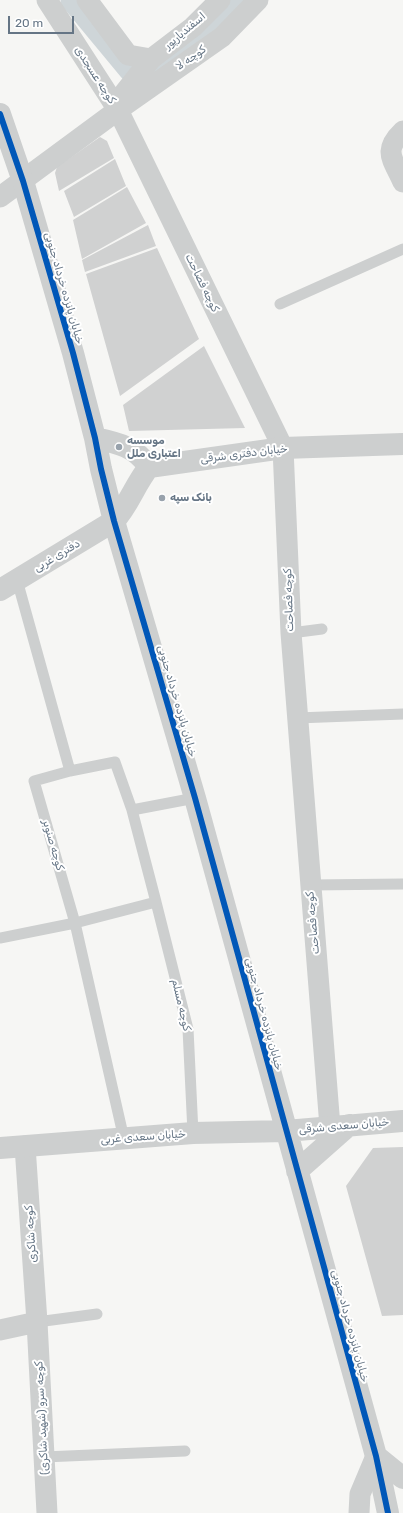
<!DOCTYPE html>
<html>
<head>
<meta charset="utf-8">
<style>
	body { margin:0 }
	#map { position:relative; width:403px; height:1513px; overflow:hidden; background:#f6f6f4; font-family:Rubik,sans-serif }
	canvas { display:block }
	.scale { position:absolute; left:8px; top:16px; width:66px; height:18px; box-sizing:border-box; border:2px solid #657585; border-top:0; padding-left:5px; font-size:12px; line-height:14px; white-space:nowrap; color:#657585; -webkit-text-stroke:3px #fff; paint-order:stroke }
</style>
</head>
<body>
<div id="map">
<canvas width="403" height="1513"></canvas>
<div class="scale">20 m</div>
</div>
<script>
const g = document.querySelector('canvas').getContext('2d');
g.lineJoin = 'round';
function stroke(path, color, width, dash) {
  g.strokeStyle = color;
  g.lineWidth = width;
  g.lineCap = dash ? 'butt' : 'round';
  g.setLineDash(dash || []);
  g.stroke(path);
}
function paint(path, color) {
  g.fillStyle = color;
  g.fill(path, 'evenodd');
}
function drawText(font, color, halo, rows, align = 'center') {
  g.font = font + ' Rubik,Vazirmatn,sans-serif';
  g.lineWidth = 4;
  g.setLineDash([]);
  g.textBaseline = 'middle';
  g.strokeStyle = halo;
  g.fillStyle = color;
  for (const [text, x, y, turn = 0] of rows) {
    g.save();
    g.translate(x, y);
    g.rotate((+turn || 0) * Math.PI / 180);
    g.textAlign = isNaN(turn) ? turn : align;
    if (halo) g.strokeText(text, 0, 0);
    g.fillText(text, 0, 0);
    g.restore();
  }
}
stroke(new Path2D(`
	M72,0l58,70 45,-15 41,-32 22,-23`), '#ced5d8', 23);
paint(new Path2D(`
	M100,137l7,4 7,17 -55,33 -4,-18 2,-6z
	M115,159l11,27 -52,31 -10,-26z
	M127,187l19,36 -64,36 -9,-39z
	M148,225l8,21 -71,26 -3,-12z
	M157,248l42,91 -79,57 -34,-122z
	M204,346l41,82 -116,3 -6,-26z
	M403,1147v168l-21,1 -36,-130 27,-38z`), '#d0d1d1');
stroke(new Path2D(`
	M280,304l123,-55
	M17,580l53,191 -36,10 41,142 49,216
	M291,633l31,-4
	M297,718l106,-4
	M132,810l63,-12
	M310,885l93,-1
	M156,902l32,127 5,104
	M0,938l75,-15 81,-21 -24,-92 -17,-48 -45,9
	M37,1322l60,-8
	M44,1457l141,-6`), '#cdcfcf', 11);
stroke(new Path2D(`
	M47,0l71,110 165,338 8,185 39,494
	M87,0l41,55 23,4
	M119,105l6,-13 26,-33 42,-32 27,-27
	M403,131c-21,20 -10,28 0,51
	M0,197l118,-87 104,-73 36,-37
	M25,1146l12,176 10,191
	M0,1330l37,-8
	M359,1513l1,-19 16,-38`), '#cdcfcf', 21);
stroke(new Path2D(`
	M0,114l23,67 50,172 22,85 6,31 13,52 81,277 181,658 12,57
	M95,438c23,5 41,9 54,29l134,-19 120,-4
	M0,590l114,-69c15,-16 21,-37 35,-54
	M0,1148l193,-15 93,-2 117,-10
	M297,1171l52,-46
	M376,1456l27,22`), '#cdcfcf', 22);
stroke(new Path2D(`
	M0,114l23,67 50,172 22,85 6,31 13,52 81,277 181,658 12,57`), '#0057b8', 6);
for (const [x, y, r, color] of [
	[119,447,4,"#98a2ac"],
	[162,498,4,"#98a2ac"]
]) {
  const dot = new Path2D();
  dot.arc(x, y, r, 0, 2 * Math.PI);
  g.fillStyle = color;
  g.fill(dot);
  stroke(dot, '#fff', 1.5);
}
drawText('11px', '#657585', '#fff', [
	["اسفندیارپور",185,31,-40],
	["کوچه لا",191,58,-35],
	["کوچه عسجدی",95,75,57],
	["کوچه فصاحت",202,283,64],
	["خیابان پانزده خرداد جنوبی",64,288,74],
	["خیابان دفتری شرقی",244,454,-7],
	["دفتری غربی",57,556,-31],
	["کوچه فصاحت",289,600,-92],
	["خیابان پانزده خرداد جنوبی",177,701,74],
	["کوچه صنوبر",53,845,74],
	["کوچه فصاحت",313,923,-95],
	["کوچه مسلم",181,1005,77],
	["خیابان پانزده خرداد جنوبی",264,1014,75],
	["خیابان سعدی شرقی",344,1126,-5],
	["خیابان سعدی غربی",143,1137,-4],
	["کوچه شاکری",31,1234,-94],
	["خیابان پانزده خرداد جنوبی",350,1326,75],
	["کوچه سرو (شهید شاکری)",42,1418,-93]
]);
drawText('bold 11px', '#657585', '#fff', [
	["موسسه",127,441],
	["اعتباری ملل",127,454],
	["بانک سپه",170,498]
], 'left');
</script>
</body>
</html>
